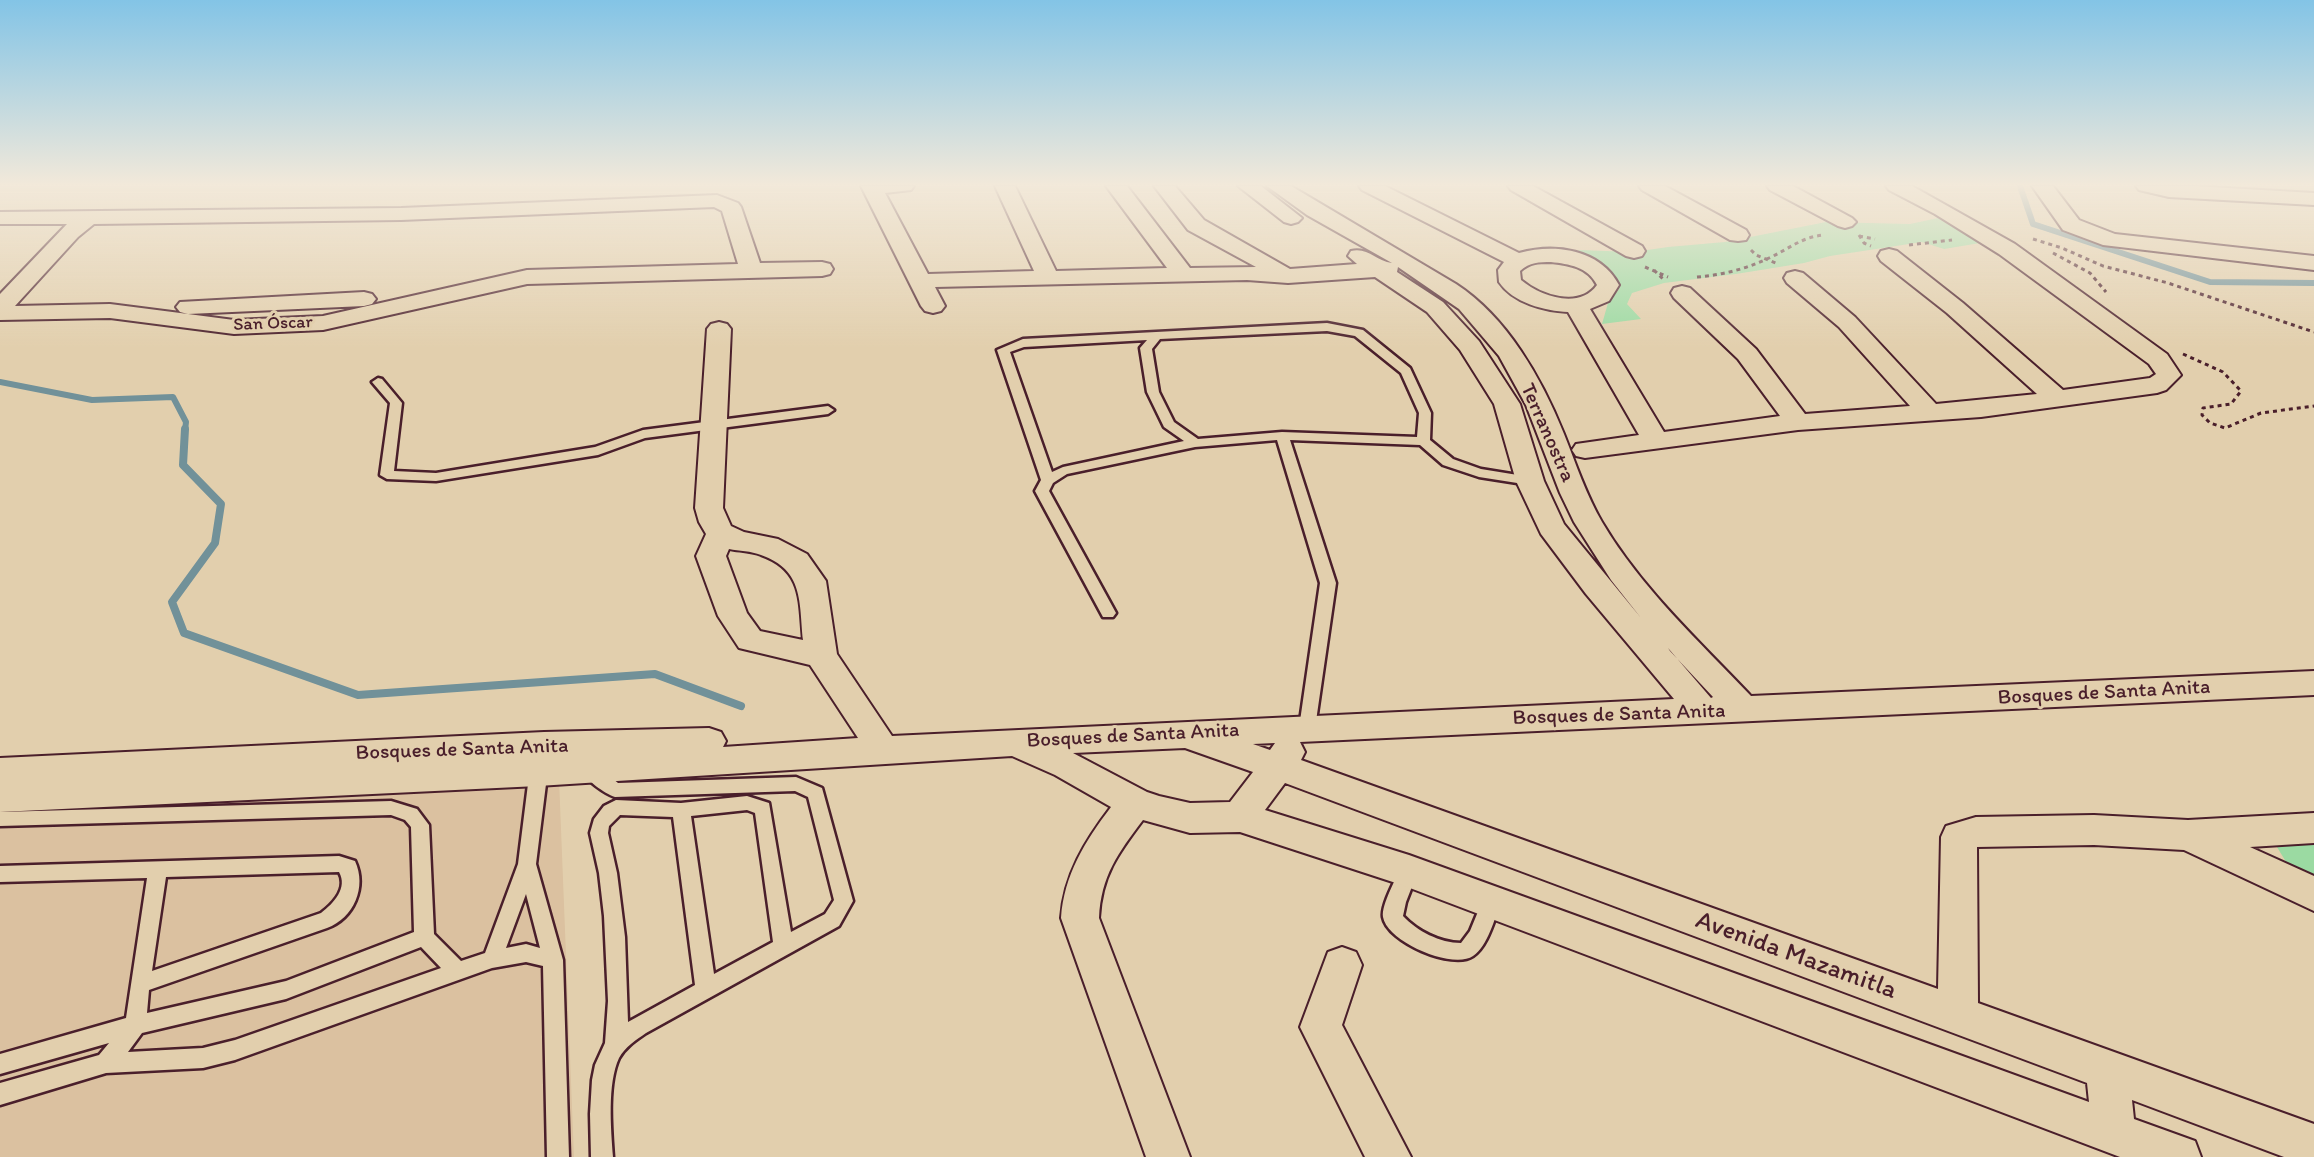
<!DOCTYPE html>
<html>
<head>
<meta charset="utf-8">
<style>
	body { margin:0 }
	canvas { display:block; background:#e2cfad }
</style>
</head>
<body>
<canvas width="2314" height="1157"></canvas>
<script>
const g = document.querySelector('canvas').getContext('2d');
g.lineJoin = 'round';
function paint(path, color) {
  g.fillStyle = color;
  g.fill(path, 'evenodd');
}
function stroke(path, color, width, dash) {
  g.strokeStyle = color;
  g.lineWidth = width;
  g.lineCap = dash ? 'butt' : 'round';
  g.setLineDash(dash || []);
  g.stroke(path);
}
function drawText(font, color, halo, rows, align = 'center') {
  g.font = font + ' Itim,sans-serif';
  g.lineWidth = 6;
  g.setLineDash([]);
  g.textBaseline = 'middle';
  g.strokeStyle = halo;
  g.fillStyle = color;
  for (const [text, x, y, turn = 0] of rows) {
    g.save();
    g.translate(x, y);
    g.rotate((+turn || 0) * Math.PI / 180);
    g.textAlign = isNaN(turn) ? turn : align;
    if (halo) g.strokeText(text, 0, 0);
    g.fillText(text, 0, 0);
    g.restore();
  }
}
paint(new Path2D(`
	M559,778l15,379h-574v-350z`), '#dbc1a0');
paint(new Path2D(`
	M1938,218l42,25 -36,6 -22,-7 -92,14 -26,7 -68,11 -72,9 -32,10 -5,11 14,15 -39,5 6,-21 11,-14 -9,-20 -32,-19 56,2 34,-5 57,-5 101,-20 84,2z
	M2272,839h42v45l-18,-6z`), '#9bdaa2');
stroke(new Path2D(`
	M2020,186l13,38 177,58 104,1
	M0,382l92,18 81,-3 13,25 -1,9`), '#719199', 6);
stroke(new Path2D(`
	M185,429l-2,36 38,39 -6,39 -43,59 12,31 174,62 297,-21 86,32`), '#719199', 8);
const service = new Path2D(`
	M1327,323l36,7 47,38 21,45 -1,27 23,19 28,10 49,8 7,4 -7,4 -51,-8 -36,-12 -23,-20 -130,-5 46,143 -21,145 -2,5 -6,2 -6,-2 -2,-5 21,-145 -43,-143 -82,7 -128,27 -14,9 -4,8 67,122 -3,4h-10l-68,-126 6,-11 -44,-130 26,-11zM1327,331l28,5 46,37 18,40 -2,24 -135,-5 -84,7 -24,-17 -15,-30 -7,-43 8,-10zM1147,340l-7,8 7,44 17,35 20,14 -121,26 -11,5 -42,-120 14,-5z
	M378,378l4,1 20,24 -8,68 42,2 159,-26 48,-17 185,-24 6,4 -6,4 -183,24 -47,17 -162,26 -49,-2 -7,-4 10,-72 -18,-21z
	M539,761l6,2 3,5 -12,96 27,96 6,197h-22l-4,-191 -17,-4 -34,6 -257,92 -32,8 -97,5 -106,32v-22l99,-28 10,-12 -109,31v-20l126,-36 21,-140 -147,4v-16l339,-10 16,5c12,26 -1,57 -28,67l-178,62 -2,23 139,-32 128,-49 -3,-105 -6,-7 -14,-5 -391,11v-14l391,-11 26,8 12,16 5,109 27,27 24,-8 33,-89 12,-96 3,-5zM339,872c9,16 -5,31 -18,41l-169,58 14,-94zM526,894l14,54 -14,-4 -20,4zM421,947l20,21 -206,72 -32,8 -75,4 14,-19 144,-34z
	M590,763l6,2 22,18 178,-6 26,11 31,113 -14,25 -193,107c-10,7 -21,14 -27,25 -12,26 -8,71 -6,99h-22l-1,-43 2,-34 3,-15 10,-22 3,-42 -4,-85 -5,-43 -9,-40 4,-14 10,-13 12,-6 65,3 66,-7 22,7 22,129 34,-18 9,-14 -26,-103 -13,-6 -180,6c-11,-4 -28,-16 -34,-27l3,-5zM747,810l8,3 18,129 -59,32 -23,-158zM620,815l53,2 22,168 -67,37 -3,-85 -8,-64 -9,-40 1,-7z
	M1409,863l7,2 2,6 -12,31 -3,14c14,15 37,27 58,27l9,-12 14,-34 7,-2 7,2 3,6c-7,16 -13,43 -28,53 -20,14 -86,-14 -90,-39 -2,-12 14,-40 19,-52z`);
const minor = new Path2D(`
	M861,186h53l-3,4 -26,3 43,81 106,-3 -39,-85h20l41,85 111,-3 -61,-82h21l63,82 66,-1 -68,-37 -34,-44h21l29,34 86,49 67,-5 -9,-8 3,-5c17,-4 25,10 41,12l-85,-48 -40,-29h24l165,98c51,33 86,95 108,150 12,30 22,61 38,88 39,66 97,119 149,174l563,-25v24l-1014,47 5,10 -4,8 637,229 3,-152 5,-11 30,-9 118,-2 94,5 126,-7v30l-64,4 64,29v35l-130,-61 -90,-5 -117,2 1,156 336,121v33h-30l-152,-57 2,19 61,22 6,16h-81l-718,-272 -162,-53 -50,1 -47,-13c-25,33 -42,56 -44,98l91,239h-44l-85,-239c3,-43 24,-77 50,-111l-56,-32 -43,-19 -474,30 -538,26v-54l544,-26 165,-4 12,4 5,9 -3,6 135,-9 -48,-73 -71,-17 -21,-32 -22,-60 10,-22 -7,-12 -4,-14 12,-179 4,-5 8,-2 8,2 4,5 -8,179 8,18 13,6 34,7 29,15 19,27 11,73 55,82 782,-37 -88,-105 -45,-60 -25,-53 -22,-77 -34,-54 -33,-38 -52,-35 -87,6 -41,-3 -312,7 10,19 -4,5 -8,2 -8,-2 -4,-5zM1398,267l61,42 40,47 27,49 34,88 14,29 37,58 30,38 -77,-94 -20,-43 -24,-77 -41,-63 -36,-39 -46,-30zM729,549c10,2 22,2 32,6 43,15 38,47 42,85l-43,-9 -13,-18 -21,-57zM1668,648l2,3 43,46 -2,1zM1275,743l-5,7 -17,-6zM1185,748l68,24 -23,30 -40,1 -31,-7 -12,-4 -74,-39zM1285,783l802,300 2,19 -680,-247 -144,-45z
	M1238,186h23l41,32 -4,4 -7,2 -7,-2z
	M1359,186h26l134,67c36,-10 81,-4 100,32l-10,16 -19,8 74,123 116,-16 -42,-57 -64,-61 -3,-5 3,-5 8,-2 8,2 66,61 49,65 105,-8 -71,-79 -52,-44 -3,-5 3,-5 8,-2 8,2 52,44 81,87 101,-10 -90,-81 -66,-52 -3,-5 3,-5 8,-2 8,2 66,52 100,87 87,-12 6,-4 -7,-10 -150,-110 -64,-40 -46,-24 -3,-4h26l103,58 152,110 14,21 -15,15 -9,3 -176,24 -183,13 -213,28 -9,-2 -4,-6 4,-6 63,-9 -71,-123c-23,-1 -55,-9 -69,-30l-1,-12 6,-8 -142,-72zM1551,262c18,2 37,5 46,23 -18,25 -57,11 -76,-5l-1,-9c10,-9 19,-9 31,-9z
	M1508,186h25l109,60 3,5 -3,5 -8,2 -8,-2 -115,-66z
	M1639,186h26l81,44 3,5 -3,5 -8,1 -8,-1 -88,-50z
	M1767,186h26l59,32 4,4 -4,4 -7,2 -7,-2 -68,-36z
	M2032,186h21l26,34 36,14 199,22v14l-211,-25 -40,-15z
	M2136,186h58l120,7v12l-145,-8 -30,-7z
	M717,195l21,8 3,4 19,56 62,-1 8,2 3,5 -3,5 -8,2 -295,8 -204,46 -89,4 -124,-16 -110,2v-26l67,-70h-67v-12l401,-4zM714,207l8,4 16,53 -211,6 -204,46 -89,4 -46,-6 176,-8 8,-2 4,-5 -4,-5 -8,-2 -184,10 -4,5 4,5 8,2 -78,-10 -95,2 63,-69 16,-13 307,-4z
	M1342,947l14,5 6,13 -20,60 69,132h-46l-65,-130 28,-75z`);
stroke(service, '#4a1f2b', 5);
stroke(minor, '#4a1f2b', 4);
stroke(new Path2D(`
	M1859,235l5,8 7,3
	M1859,236l16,3
	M2033,239l29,9 41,18 65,17 146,49
	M1909,245l43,-5
	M1751,250l5,5 22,9
	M2053,253l37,20 16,19
	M1645,267l23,10
	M1654,270l11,11
	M1697,277c25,-2 49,-8 72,-19 20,-9 34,-22 56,-23
	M2183,354l40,18 18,19 -10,13 -28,4 -1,7 8,8 15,5 36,-15 53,-7`), '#4a1f2b', 3, [4, 4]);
paint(service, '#e2cfad');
paint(minor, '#e2cfad');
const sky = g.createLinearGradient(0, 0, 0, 348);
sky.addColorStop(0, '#83c4e6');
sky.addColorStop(0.53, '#f2e9da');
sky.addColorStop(1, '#f2e9da00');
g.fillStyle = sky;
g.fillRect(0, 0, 2314, 348);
drawText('18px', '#4a1f2b', '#e2cfad', [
	["San Óscar",273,324,-2]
]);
drawText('21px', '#4a1f2b', '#e2cfad', [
	["Terranostra",1547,433,66],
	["Bosques de Santa Anita",2104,693,-3],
	["Bosques de Santa Anita",1619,715,-2],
	["Bosques de Santa Anita",1133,736,-3],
	["Bosques de Santa Anita",462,750,-2]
]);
drawText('26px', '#4a1f2b', '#e2cfad', [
	["Avenida Mazamitla",1796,956,20]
]);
</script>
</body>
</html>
